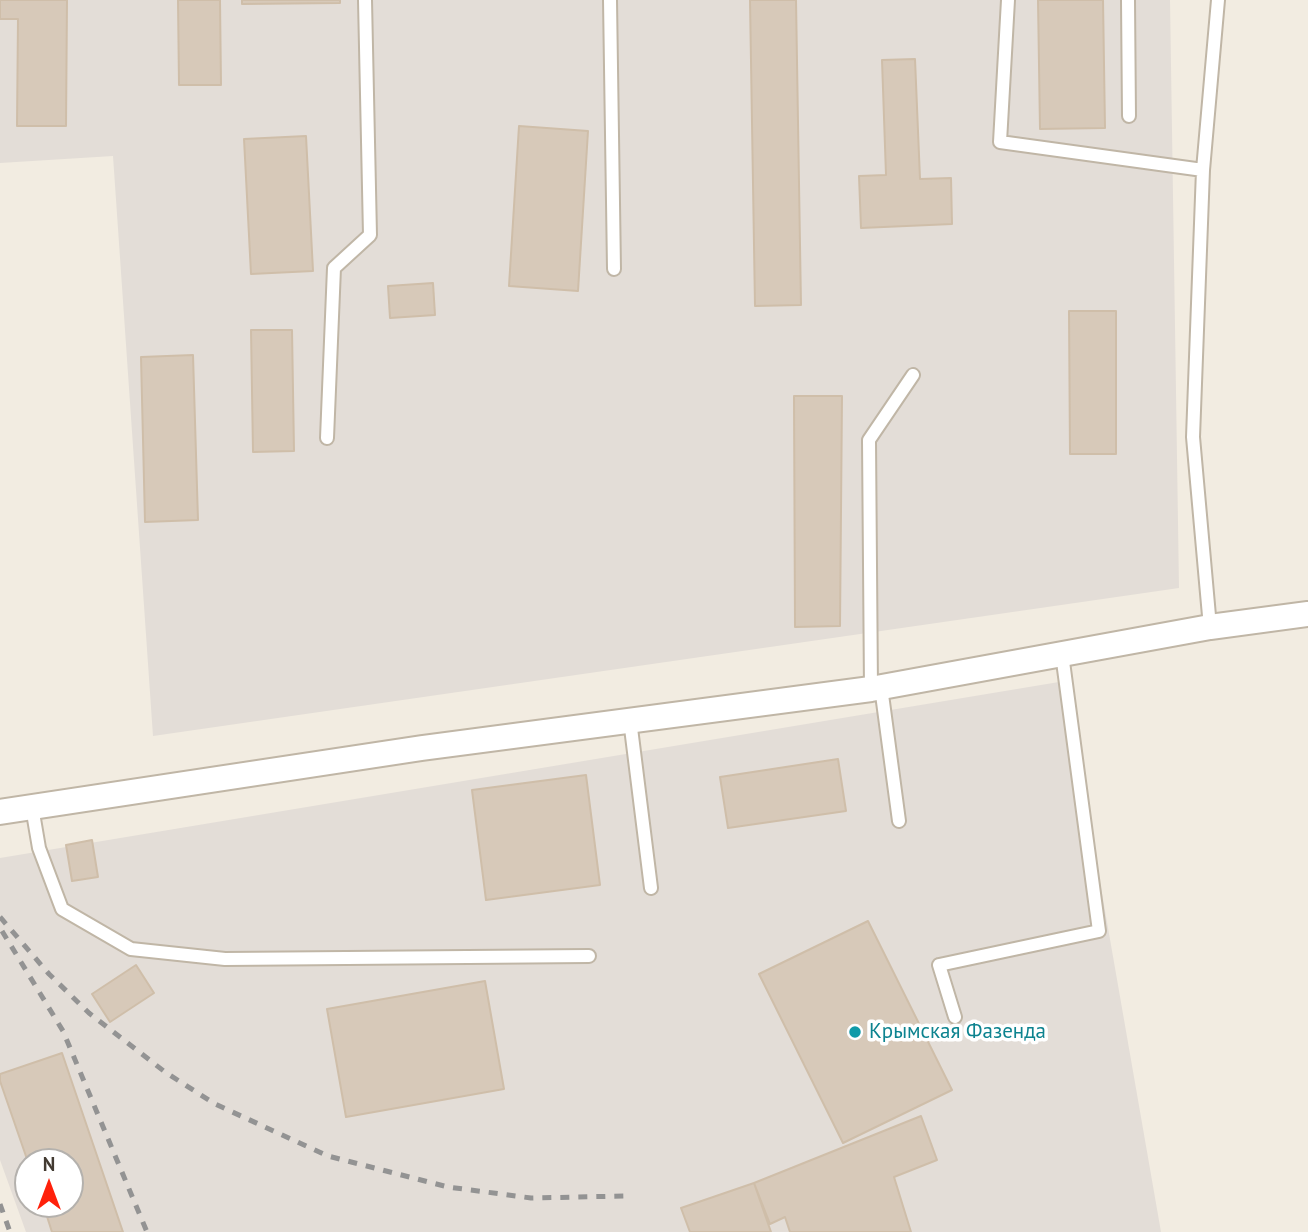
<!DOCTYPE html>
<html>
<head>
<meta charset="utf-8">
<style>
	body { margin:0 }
	#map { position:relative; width:1308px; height:1232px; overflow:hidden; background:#f2ece1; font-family:"PT Sans",sans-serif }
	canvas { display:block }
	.north { position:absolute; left:14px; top:1148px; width:70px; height:70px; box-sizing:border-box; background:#fff; border:2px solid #b4b1ad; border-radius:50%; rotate:0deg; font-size:19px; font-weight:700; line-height:28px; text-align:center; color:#433b32 }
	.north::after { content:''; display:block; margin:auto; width:24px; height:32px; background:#ff210b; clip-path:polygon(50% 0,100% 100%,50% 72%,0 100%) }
</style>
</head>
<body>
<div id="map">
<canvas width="1308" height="1232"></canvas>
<div class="north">N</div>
</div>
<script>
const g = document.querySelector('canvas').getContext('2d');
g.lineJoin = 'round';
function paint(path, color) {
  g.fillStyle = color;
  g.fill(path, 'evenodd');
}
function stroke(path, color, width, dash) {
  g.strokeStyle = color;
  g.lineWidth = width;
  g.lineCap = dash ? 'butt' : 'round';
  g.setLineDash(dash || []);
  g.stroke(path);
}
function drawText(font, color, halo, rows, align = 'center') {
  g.font = font + ' "PT Sans",sans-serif';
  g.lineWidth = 7;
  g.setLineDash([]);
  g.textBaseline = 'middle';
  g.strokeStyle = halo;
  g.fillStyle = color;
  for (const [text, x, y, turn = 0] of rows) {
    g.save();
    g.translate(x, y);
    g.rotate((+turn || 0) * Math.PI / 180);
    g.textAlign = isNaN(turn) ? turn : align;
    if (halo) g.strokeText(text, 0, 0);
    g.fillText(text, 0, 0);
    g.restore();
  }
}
paint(new Path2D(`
	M0,0h1170l9,588 -1026,148 -40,-580 -113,7z
	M1065,681l96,551h-1135l-26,-72v-302zM28,1162h42v42h-42z`), '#e3ddd7');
const building = new Path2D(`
	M0,0h67l-1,126h-49l1,-107h-18z
	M178,0h42l1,85h-42z
	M242,0h98v3l-98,1z
	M750,0h46l5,305 -46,1z
	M1038,0h65l2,128 -65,1z
	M915,59l5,120 31,-1 1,46 -91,4 -2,-52 27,-1 -4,-115z
	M519,126l69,5 -10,160 -69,-5z
	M306,136l7,135 -62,3 -7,-135z
	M433,283l2,32 -45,3 -2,-32z
	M1069,311h47v143h-46z
	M251,330h41l2,121 -41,1z
	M193,355l5,165 -53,2 -4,-165z
	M794,396h48l-2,230 -45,1z
	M838,759l8,52 -118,17 -8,-51z
	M586,775l14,110 -114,15 -14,-110z
	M92,840l6,37 -26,4 -6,-36z
	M868,921l84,169 -109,53 -84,-169z
	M136,965l18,28 -44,29 -18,-28z
	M485,981l19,108 -158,28 -19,-108z
	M62,1053l61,179h-71l-9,-28h27v-42h-42l-28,-81v-7z
	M921,1116l16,44 -43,17 17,55h-121l-5,-15 -15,7 -16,-41z
	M754,1183l17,49h-81l-9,-24z`);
paint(building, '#d7c9b9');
stroke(building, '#cfbea9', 2);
const service = new Path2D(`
	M610,0l4,269
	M1008,0l-8,142 203,28
	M1128,0l1,116
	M327,438l7,-170 36,-33 -5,-235
	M1210,627l-17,-190 10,-267 15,-170
	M881,687l18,134
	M871,689l-2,-249 44,-65
	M630,720l21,168
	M32,807l7,41 23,61 69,40 94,10 364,-3
	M955,1017l-16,-52 160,-34 -37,-277`);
const minor = new Path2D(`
	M0,812l422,-64 449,-59 339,-62 98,-13`);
stroke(service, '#c0b6a6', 16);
stroke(minor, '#c0b6a6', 28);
stroke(service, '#fff', 12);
stroke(minor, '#fff', 24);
stroke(new Path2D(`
	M0,917l49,57 40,39 76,59 50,32 113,52 120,31 83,11 94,-2
	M2,931l61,100 84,201
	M0,1204l10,28`), '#939393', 5, [9, 9]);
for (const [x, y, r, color] of [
	[855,1032,7,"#0f9aa8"]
]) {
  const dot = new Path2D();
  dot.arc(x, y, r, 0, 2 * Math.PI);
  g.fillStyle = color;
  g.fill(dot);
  stroke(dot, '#fff', 2.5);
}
drawText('21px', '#0d838f', '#fff', [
	["Крымская Фазенда",869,1032]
], 'left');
</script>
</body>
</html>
